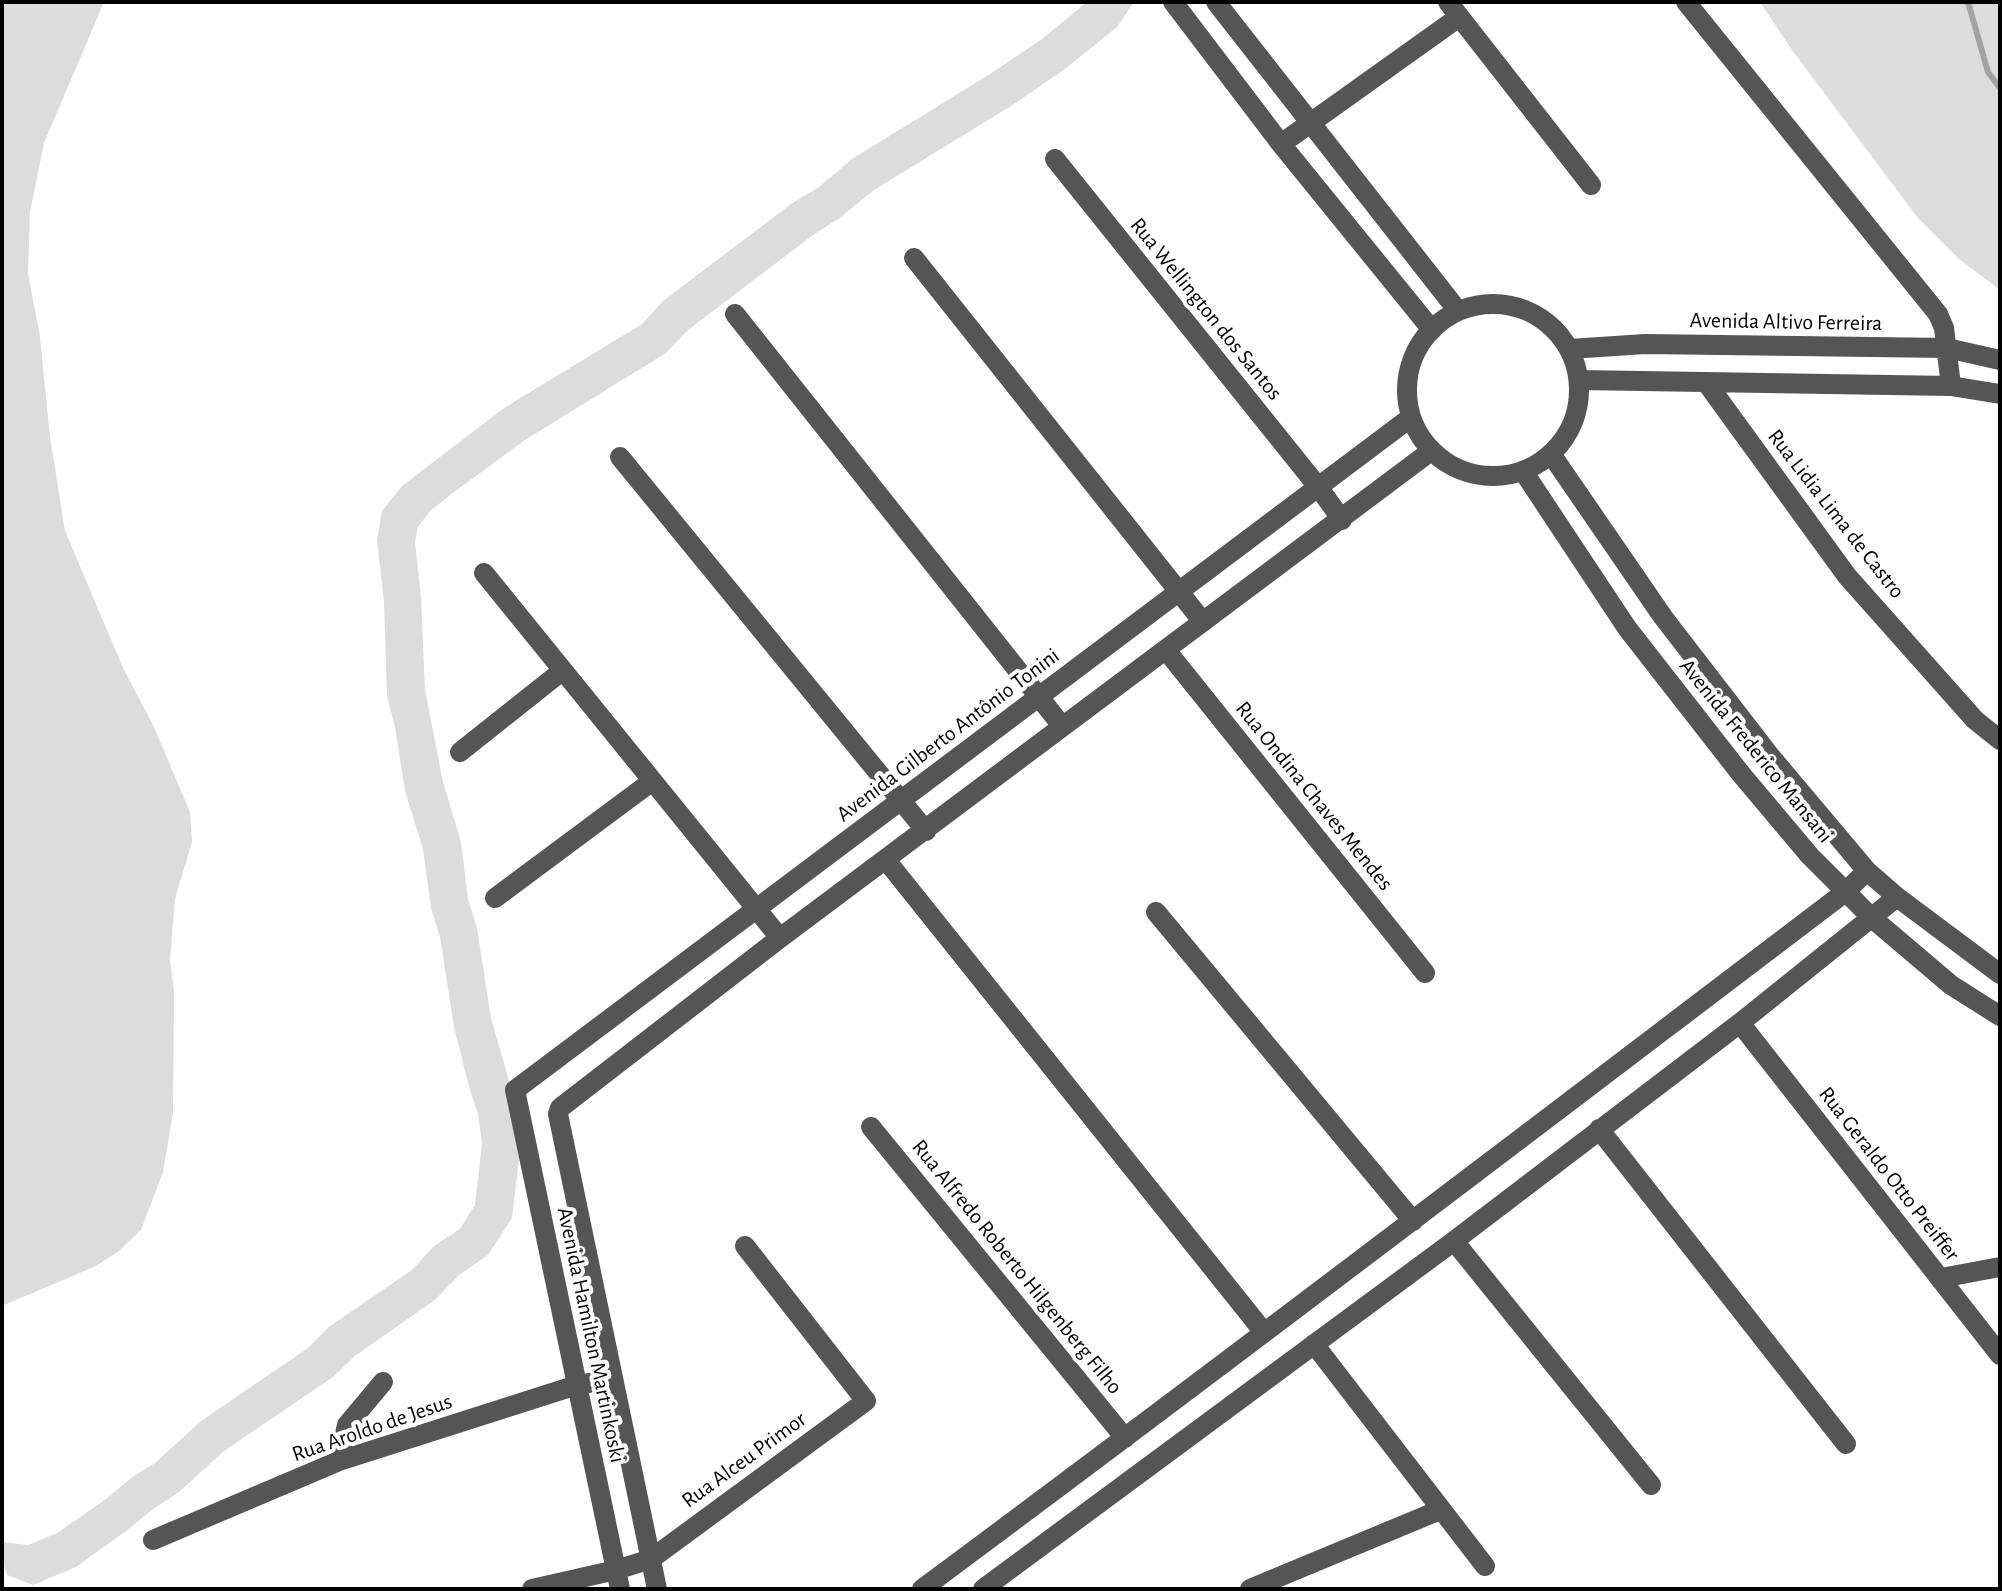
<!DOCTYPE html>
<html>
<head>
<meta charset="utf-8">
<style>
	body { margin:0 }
	#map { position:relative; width:2002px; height:1591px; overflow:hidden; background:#fff; font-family:"Alegreya Sans",sans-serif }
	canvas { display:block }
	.frame { position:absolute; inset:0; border:4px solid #000; pointer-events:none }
</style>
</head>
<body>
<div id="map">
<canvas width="2002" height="1591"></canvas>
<div class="frame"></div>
</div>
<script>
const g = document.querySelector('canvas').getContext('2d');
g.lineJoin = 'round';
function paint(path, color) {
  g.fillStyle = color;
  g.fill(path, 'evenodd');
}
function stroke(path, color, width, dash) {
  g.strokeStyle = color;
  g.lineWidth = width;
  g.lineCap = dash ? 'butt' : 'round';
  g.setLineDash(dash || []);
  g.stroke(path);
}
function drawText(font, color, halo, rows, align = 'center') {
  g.font = font + ' "Alegreya Sans",sans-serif';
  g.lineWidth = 8;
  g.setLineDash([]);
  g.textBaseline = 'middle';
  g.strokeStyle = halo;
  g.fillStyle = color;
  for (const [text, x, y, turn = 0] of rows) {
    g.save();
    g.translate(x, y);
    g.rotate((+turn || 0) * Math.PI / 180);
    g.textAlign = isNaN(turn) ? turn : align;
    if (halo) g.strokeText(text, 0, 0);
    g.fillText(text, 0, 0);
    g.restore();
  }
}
paint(new Path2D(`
	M2,2h102l-60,141 -14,69 -2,61 12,64 10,100 15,94 59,139 29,55 37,87 2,30 -17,57 -5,61 4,31 -1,122 -10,59 -22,58 -22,21 -23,15 -94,40z
	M1087,2h47l-17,25 -52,42 -54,37 -137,84 -33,27 -28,18 -125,95 -22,23 -141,87 -75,55 -21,17 -11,15 -3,15 6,56 4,92 18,92 18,60 7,57 9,29 14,90 25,87 5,37 -9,76 -24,37 -29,20 -23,24 -81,57 -22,21 -109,74 -45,41 -26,17 -23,19 -54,39 -43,18 -26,-10 -5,-17v-16l26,3 29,-12 49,-34 25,-21 24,-15 46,-42 107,-73 22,-22 82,-56 22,-24 26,-17 15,-24 7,-62 -4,-29 -9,-27 -15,-60 -14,-90 -9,-29 -8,-59 -18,-58 -10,-64 -8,-31 -3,-94 -7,-61 5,-30 20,-25 102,-78 138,-84 21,-23 128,-97 28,-17 33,-28 138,-85 52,-35z
	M1760,2h240v288l-41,-31 -41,-41 -126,-168z`), '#dcdcdc');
stroke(new Path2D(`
	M1968,2l20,70 12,16`), '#a3a3a3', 6);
stroke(new Path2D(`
	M1173,2l108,142 151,186
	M1216,2l242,309
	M1448,2l143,183
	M1686,2l252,312 6,14 7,58
	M1281,144l178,-127
	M1055,159l264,329 23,32
	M914,258l289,364
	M1407 390a86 86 0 1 1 172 0a86 86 0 1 1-172 0Z
	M735,314l327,412
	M1570,349l75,-5 302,4 53,12
	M1579,380l372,6 49,8
	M1706,382l141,194 128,144 25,20
	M1551,454l112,163 108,140 96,114 30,26 103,77
	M620,457l306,374
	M1523,471l104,157 114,146 69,82 62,62 79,67 49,31
	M484,573l296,365
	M1166,650l259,323
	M460,752l102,-81
	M886,860l377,471
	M495,898l156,-116
	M1156,912l257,309
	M1740,1023l260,332
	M871,1127l254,311
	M1599,1129l247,315
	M1454,1241l197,244
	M1941,1278l59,-11
	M1314,1344l171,222
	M339,1461l8,-36 36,-43
	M153,1540l186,-79 238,-76 36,-6
	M532,1589l84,-19 35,-11 215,-158 -121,-155
	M620,1589l-105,-499 895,-672
	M657,1589l-99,-475 2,-6 220,-170 651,-487
	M922,1589c309,-229 615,-463 922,-696l23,-22
	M983,1589l471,-348 286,-218 157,-126
	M1250,1589l190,-79`), '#555', 20);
drawText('22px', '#000', '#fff', [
	["Rua Wellington dos Santos",1206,309,51],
	["Avenida Altivo Ferreira",1786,322,1],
	["Rua Lidia Lima de Castro",1836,514,52],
	["Avenida Gilberto Antônio Tonini",948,735,-37],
	["Avenida Frederico Mansani",1756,751,51],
	["Rua Ondina Chaves Mendes",1314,796,51],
	["Rua Geraldo Otto Preiffer",1889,1174,52],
	["Rua Alfredo Roberto Hilgenberg Filho",1017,1267,51],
	["Avenida Hamilton Martinkoski",591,1335,78],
	["Rua Aroldo de Jesus",372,1428,-19],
	["Rua Alceu Primor",744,1460,-36]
]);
</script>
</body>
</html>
